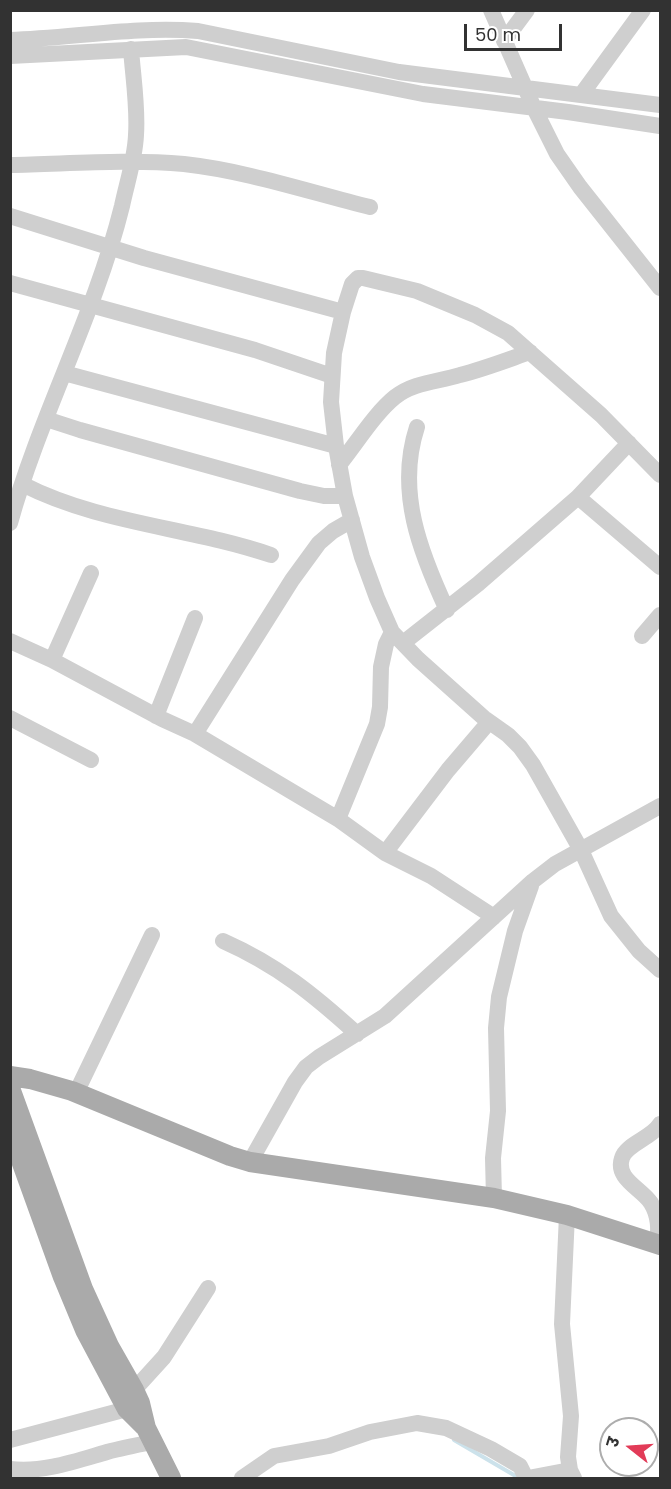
<!DOCTYPE html>
<html>
<head>
<meta charset="utf-8">
<style>
	body { margin:0 }
	#map { position:relative; width:671px; height:1489px; overflow:hidden; background:#fff; font-family:Poppins,"Noto Sans Devanagari",sans-serif }
	canvas { display:block }
	.frame { position:absolute; inset:0; border:12px solid #323232; pointer-events:none }
	.north { position:absolute; left:599px; top:1417px; width:60px; height:60px; box-sizing:border-box; background:#fff; border:2px solid #adadad; border-radius:50%; rotate:287deg; font-size:16px; font-weight:700; line-height:24px; text-align:center; color:#323232 }
	.north::after { content:''; display:block; margin:auto; width:21px; height:27px; background:#e23b58; clip-path:polygon(50% 0,100% 100%,50% 72%,0 100%) }
	.scale { position:absolute; left:464px; top:24px; width:98px; height:27px; box-sizing:border-box; border:3px solid #323232; border-top:0; padding-left:8px; font-size:18px; line-height:21px; white-space:nowrap; color:#323232; -webkit-text-stroke:4px #fff; paint-order:stroke }
</style>
</head>
<body>
<div id="map">
<canvas width="671" height="1489"></canvas>
<div class="frame"></div>
<div class="north">उ</div>
<div class="scale">50 m</div>
</div>
<script>
const g = document.querySelector('canvas').getContext('2d');
g.lineJoin = 'round';
function stroke(path, color, width, dash) {
  g.strokeStyle = color;
  g.lineWidth = width;
  g.lineCap = dash ? 'butt' : 'round';
  g.setLineDash(dash || []);
  g.stroke(path);
}
stroke(new Path2D(`
	M454,1440l65,38`), '#cce2eb', 4);
stroke(new Path2D(`
	M491,10l43,98 23,46 23,33 80,101
	M10,40c63,-2 125,-14 188,-9l201,41 261,33
	M504,41l23,-31
	M10,56l176,-9 237,47 145,18 92,14
	M581,95l62,-85
	M10,165c58,-1 116,-6 174,-1 63,7 125,28 186,43
	M10,216l134,42 199,54
	M10,283l245,67 77,26
	M64,373l272,73
	M46,419l34,11 220,61 24,5h21
	M417,427c-21,64 3,125 30,183
	M339,465c17,-21 36,-52 56,-68 19,-15 43,-15 65,-22 24,-6 47,-15 70,-23
	M660,475l-59,-60 -93,-82 -33,-18 -58,-24 -54,-13h-5l-6,6 -9,28 -9,41 -3,49 5,44 9,50 17,61 15,41 15,34 26,27 66,59 24,17 12,12 13,18 48,85 30,66 28,35 21,19
	M22,484c78,40 167,43 249,71
	M578,497l82,70
	M10,523c30,-108 85,-208 112,-317 5,-24 13,-47 14,-71 2,-28 -3,-58 -5,-86
	M642,636l18,-21
	M10,641l42,19 110,59 33,15 143,85 47,34 46,23 63,41
	M403,643l75,-59 100,-87 51,-54
	M52,660l39,-87
	M156,716l39,-98
	M10,718l81,42
	M195,734l97,-154 27,-37 14,-12 19,-11
	M338,819l39,-95 3,-17 1,-40 5,-23 6,-12
	M385,853l63,-83 41,-48
	M223,941c54,24 90,53 134,93
	M76,1093l76,-158
	M250,1162l45,-80 11,-15 13,-10 66,-41 148,-135 22,-17 105,-58
	M494,1198l-1,-40 5,-47 -2,-83 3,-31 16,-66 16,-45
	M567,1215l-5,109 9,92 -3,41 2,13 4,8
	M657,1244c2,-15 2,-28 -6,-41 -10,-15 -36,-24 -29,-45 4,-14 30,-20 38,-34
	M134,1390l30,-33 44,-69
	M10,1440l117,-31 10,-4
	M10,1469c33,4 66,-8 97,-17 15,-4 30,-7 45,-10
	M242,1478l32,-22 55,-10 41,-14 47,-9 29,5 45,21 29,17 6,12
	M528,1478l42,-8`), '#cfcfcf', 16);
stroke(new Path2D(`
	M10,1076l20,3 42,12 158,65 20,6 244,36 73,17 93,30
	M10,1088l73,201 26,57 25,44 6,13 6,25 25,50
	M10,1130l53,147 22,53 42,79 17,17`), '#aaa', 20);
</script>
</body>
</html>
